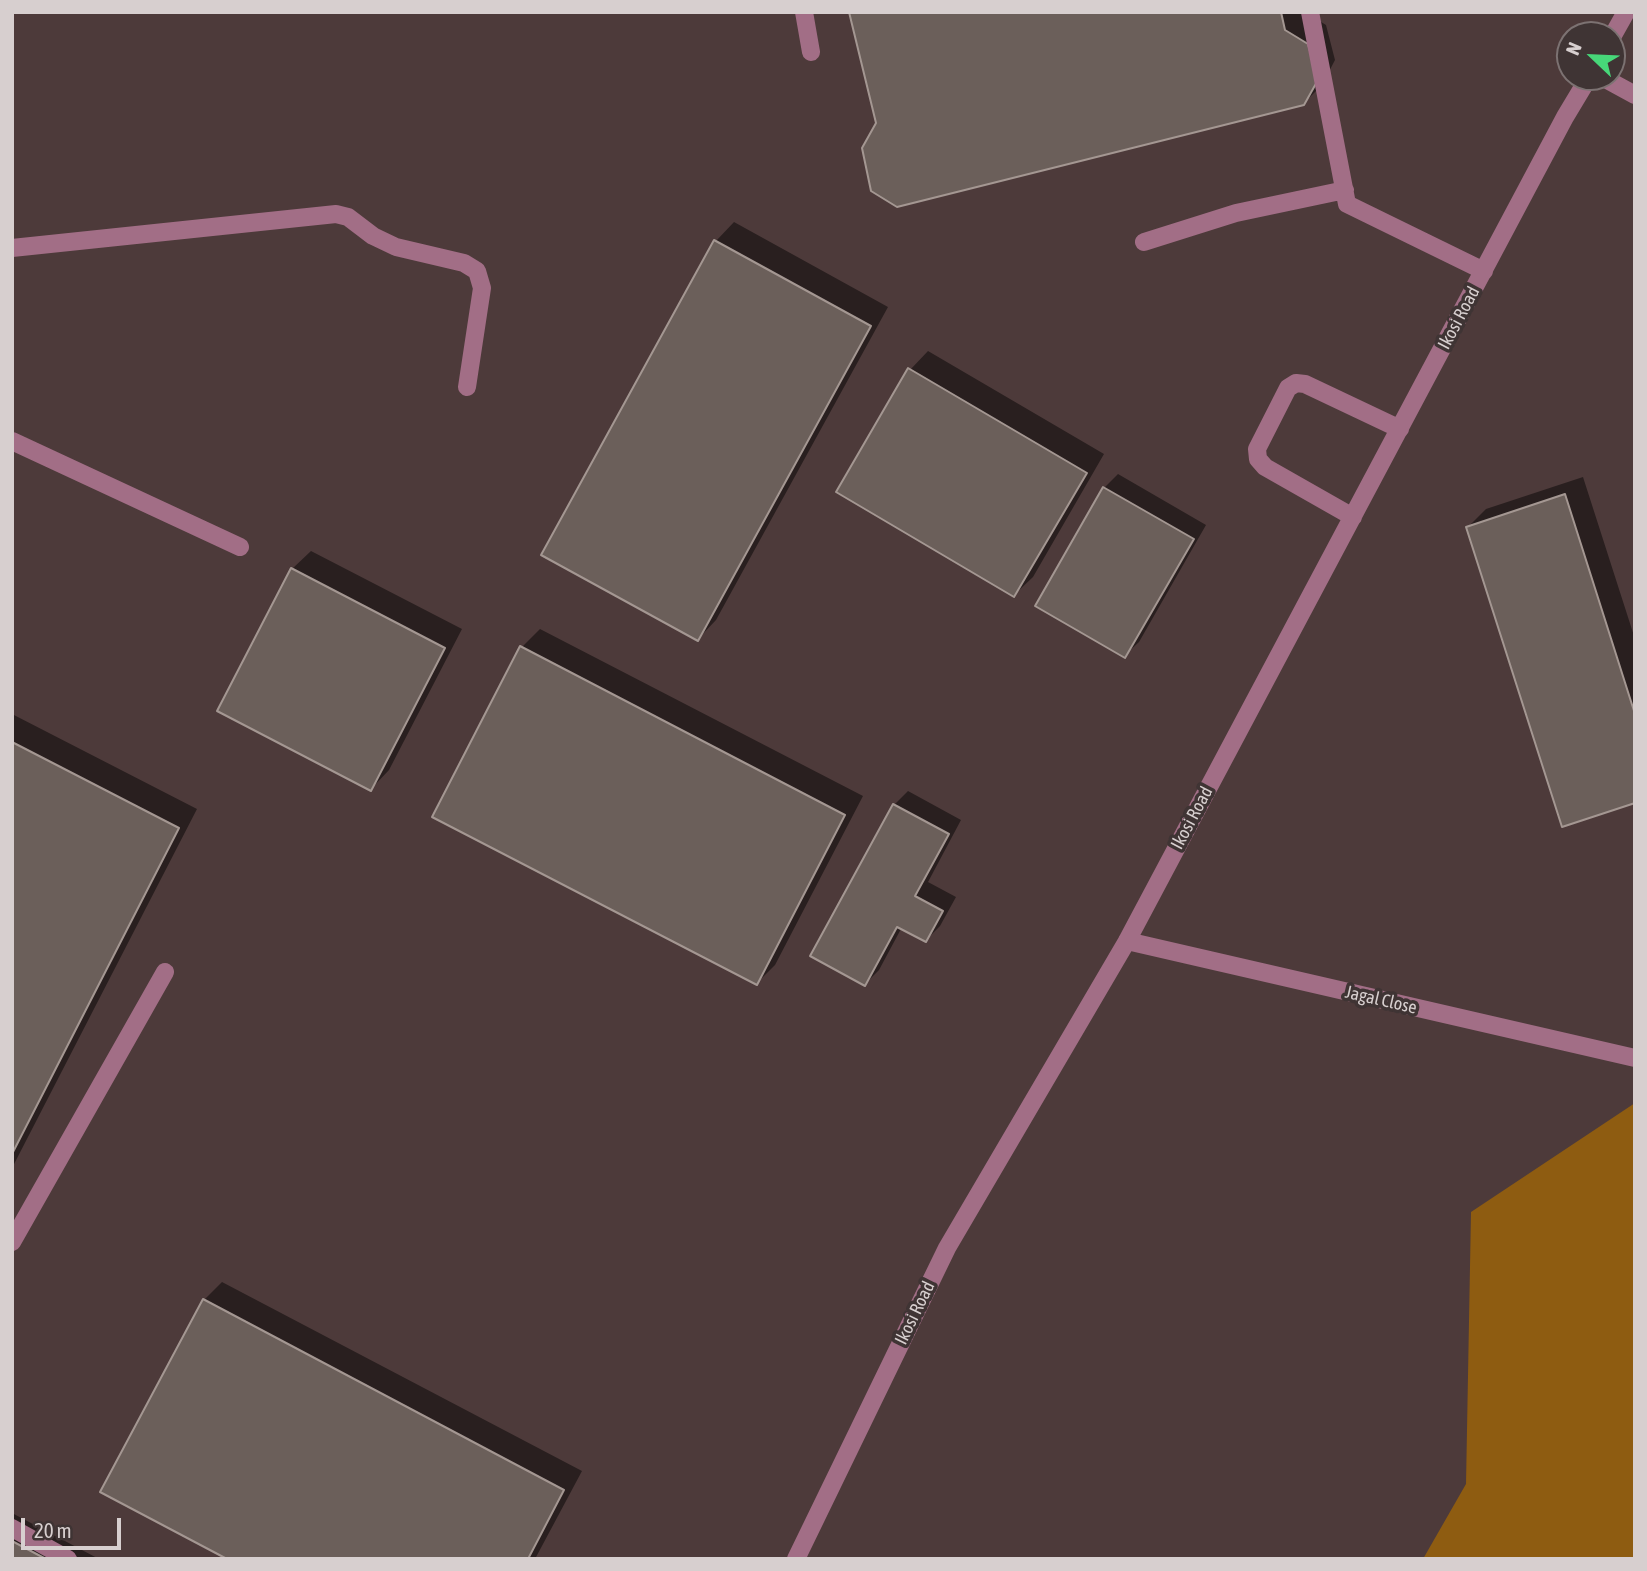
<!DOCTYPE html>
<html>
<head>
<meta charset="utf-8">
<style>
	body { margin:0 }
	#map { position:relative; width:1647px; height:1571px; overflow:hidden; background:#3f3434; font-family:"Asap Condensed",sans-serif }
	canvas { display:block }
	.frame { position:absolute; inset:0; border:14px solid #d7cfcf; pointer-events:none }
	.north { position:absolute; left:1556px; top:21px; width:70px; height:70px; box-sizing:border-box; background:#3f3434; border:2px solid #7c7272; border-radius:50%; rotate:293deg; font-size:19px; font-weight:700; line-height:28px; text-align:center; color:#d7cfcf }
	.north::after { content:''; display:block; margin:auto; width:24px; height:32px; background:#47d779; clip-path:polygon(50% 0,100% 100%,50% 72%,0 100%) }
	.scale { position:absolute; left:21px; top:1518px; width:100px; height:32px; box-sizing:border-box; border:4px solid #d7cfcf; border-top:0; padding-left:9px; font-size:21px; line-height:24px; white-space:nowrap; color:#d7cfcf; -webkit-text-stroke:5px #3f3434; paint-order:stroke }
</style>
</head>
<body>
<div id="map">
<canvas width="1647" height="1571"></canvas>
<div class="frame"></div>
<div class="north">N</div>
<div class="scale">20 m</div>
</div>
<script>
const g = document.querySelector('canvas').getContext('2d');
g.lineJoin = 'round';
function paint(path, color) {
  g.fillStyle = color;
  g.fill(path, 'evenodd');
}
function stroke(path, color, width, dash) {
  g.strokeStyle = color;
  g.lineWidth = width;
  g.lineCap = dash ? 'butt' : 'round';
  g.setLineDash(dash || []);
  g.stroke(path);
}
function drawText(font, color, halo, rows, align = 'center') {
  g.font = font + ' "Asap Condensed",sans-serif';
  g.lineWidth = 7;
  g.setLineDash([]);
  g.textBaseline = 'middle';
  g.strokeStyle = halo;
  g.fillStyle = color;
  for (const [text, x, y, turn = 0] of rows) {
    g.save();
    g.translate(x, y);
    g.rotate((+turn || 0) * Math.PI / 180);
    g.textAlign = isNaN(turn) ? turn : align;
    if (halo) g.strokeText(text, 0, 0);
    g.fillText(text, 0, 0);
    g.restore();
  }
}
paint(new Path2D(`
	M12,12h1623v1547h-1623zM1570,35h42v42h-42z`), '#4d3a3a');
paint(new Path2D(`
	M1635,1103v456h-212l43,-75 5,-272z`), '#8e5c11');
paint(new Path2D(`
	M851,12h454l21,13 9,35 -13,25 -19,19 -425,20z
	M734,222l154,85 -172,313 -18,19 -154,-85 172,-313z
	M928,351l176,103 -71,123 -19,18 -104,-225z
	M1118,474l88,51 -67,117 -14,13 -21,-167z
	M1583,477l52,162v162l-167,-274 18,-18z
	M311,551l151,78 -73,141 -18,19 -79,-220z
	M540,629l323,167 -88,169 -18,18 -236,-335z
	M12,714l185,95 -185,359z
	M908,791l53,29 -33,62 28,15 -16,29 -14,14 -24,-13 -23,43 -14,14 29,-179z
	M222,1282l360,189 -47,88h-305l-26,-259z
	M12,1513l87,46h-87z`), '#0007');
const building = new Path2D(`
	M849,12h432l4,18 23,14 10,36 -14,25 -407,102 -26,-16 -9,-43 14,-25z
	M714,240l157,86 -173,315 -157,-86z
	M908,368l179,105 -73,124 -178,-105z
	M1103,487l91,52 -69,119 -90,-52z
	M1565,494l70,220v89l-73,24 -96,-300z
	M291,568l154,80 -74,143 -154,-80z
	M520,646l325,169 -88,170 -325,-168z
	M12,742l167,86 -167,326z
	M893,804l56,30 -34,62 28,15 -17,31 -29,-15 -32,59 -55,-30z
	M203,1299l361,191 -36,69h-301l-127,-67z
	M12,1541l34,18h-34z`);
paint(building, '#6b5f5a');
stroke(building, '#a49792', 2);
stroke(new Path2D(`
	M804,12l7,40
	M1310,12l37,192 137,67
	M1612,37l14,-25
	M1602,77l33,18
	M1144,242l92,-29 109,-23
	M12,248l324,-34 12,3 25,19 23,11 68,16 13,8 5,17 -15,99
	M12,441l228,106
	M1353,517l-88,-50 -7,-8 -1,-10 31,-61 8,-5 9,1 95,45
	M1127,941l508,117
	M12,1242l153,-270
	M12,1528l56,31
	M796,1559l151,-311 180,-307 438,-824 24,-40`), '#a26e86', 18);
drawText('18px', '#d7cfcf', '#3f3434', [
	["Ikosi Road",1459,318,-62],
	["Ikosi Road",1192,818,-62],
	["Jagal Close",1381,1000,13],
	["Ikosi Road",915,1313,-64]
]);
</script>
</body>
</html>
